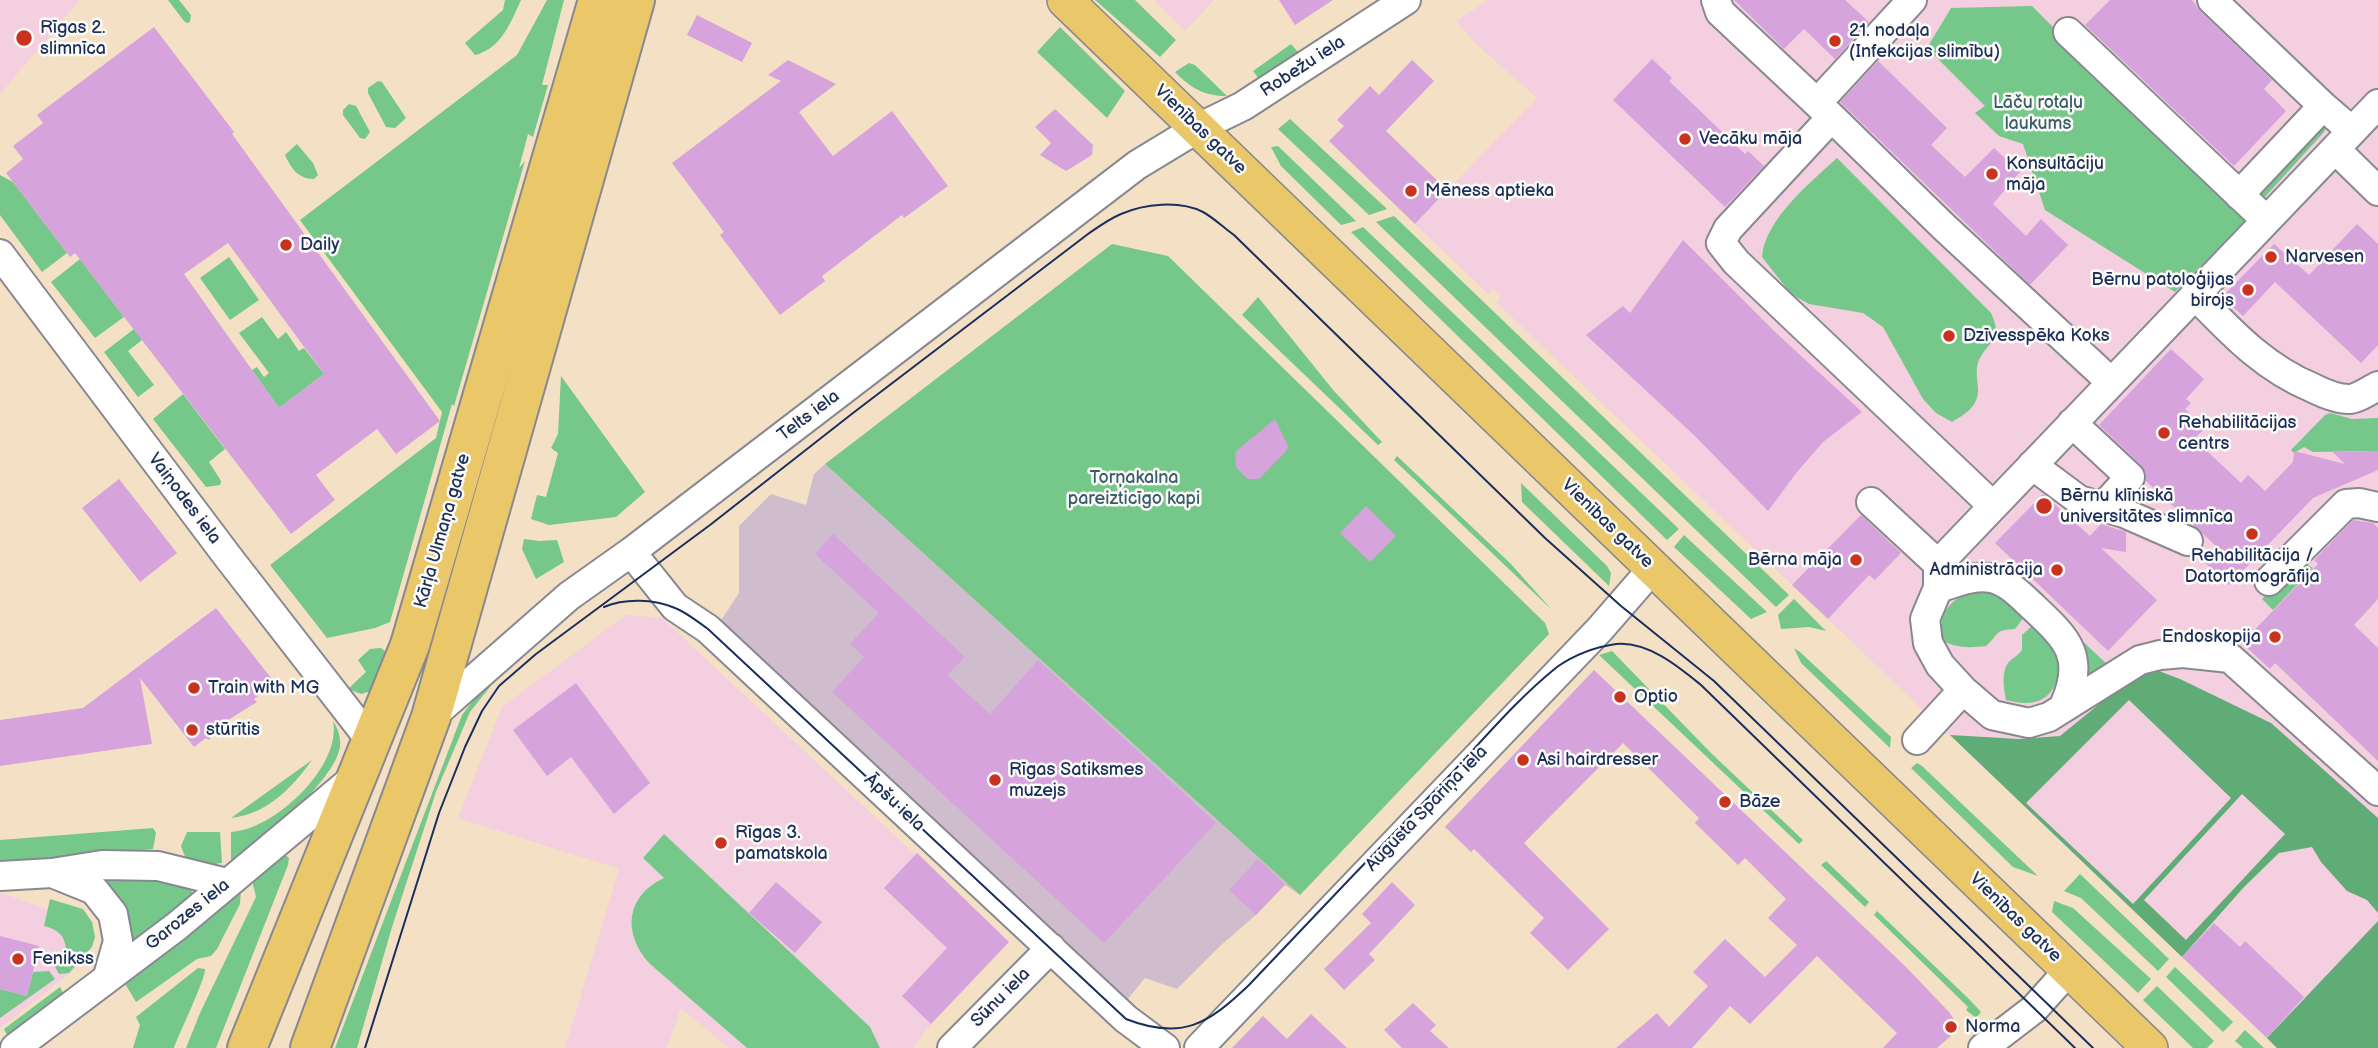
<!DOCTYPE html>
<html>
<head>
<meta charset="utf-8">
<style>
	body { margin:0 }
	canvas { display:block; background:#f4e0c4 }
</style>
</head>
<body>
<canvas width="2378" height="1048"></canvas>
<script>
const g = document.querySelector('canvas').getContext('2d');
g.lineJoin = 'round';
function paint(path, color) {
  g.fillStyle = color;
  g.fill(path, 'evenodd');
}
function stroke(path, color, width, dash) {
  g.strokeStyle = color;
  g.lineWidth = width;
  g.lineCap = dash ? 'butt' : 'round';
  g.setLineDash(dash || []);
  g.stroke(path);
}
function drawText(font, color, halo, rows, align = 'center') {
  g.font = font + ' "Balsamiq Sans",sans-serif';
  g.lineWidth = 5;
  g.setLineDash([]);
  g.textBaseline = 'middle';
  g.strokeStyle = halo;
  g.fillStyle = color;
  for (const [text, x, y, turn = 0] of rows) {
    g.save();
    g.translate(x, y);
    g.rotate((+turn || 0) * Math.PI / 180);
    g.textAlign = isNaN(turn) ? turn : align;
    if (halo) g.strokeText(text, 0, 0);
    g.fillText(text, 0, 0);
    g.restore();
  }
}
paint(new Path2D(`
	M0,0h80l-80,94z
	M1154,0h60l-29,31z
	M1488,0h890v1048h-101l-781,-746 5,-6 -8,-7 -5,5 -73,-70 122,-126 -61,-54 -20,-23z
	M626,615l36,3 347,324 -78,82 -18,24h-184l-48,-40 -14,40h-102l54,-179 -161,-51 44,-111z
	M2,893l50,18 35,49 -87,68v-134z`), '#f3cfdf');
paint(new Path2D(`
	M825,464l475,431 -15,-10 -29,30 -36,31 -43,43 -32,-11 -22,27 -405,-380 21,-32v-67l32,-32 35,11 8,-31z`), '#cfbdce');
paint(new Path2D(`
	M168,0h11l12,15 -1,7 -3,1 -3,-2z
	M505,0h16c-10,22 -20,49 -46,55l-10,-12 38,-33z
	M547,0h17l-22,85h6l-15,52 -5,-3 -9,34 6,-7 -71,245 -2,-2 -62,218 -15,6 -48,10 -57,-73 166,-127 6,-26 -142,-192 217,-165z
	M1095,0h40l41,40 -16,17z
	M2032,6l214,215 -71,71 -130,-82 -22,-66 -24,-8 -24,-23 10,-7 -58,-58 24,-40z
	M1060,27l65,64 -18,27 -70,-66z
	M1291,44l8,9 -40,26 -6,-8z
	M1189,63l6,2 32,31c-23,0 -36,-8 -52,-24z
	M378,81l4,1 24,36 -11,10 -9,-1 -18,-34v-5z
	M349,104l7,2 14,26 -5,7 -5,-1 -17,-23v-5z
	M1290,119l97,90 -18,6 -91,-86z
	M2322,123l6,1 -4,8 -60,66h-6l-2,-6z
	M297,144l16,19 5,12 -4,4c-16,0 -23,-11 -29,-24z
	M1278,146l78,75 -15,4 -60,-59 -10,-19z
	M1837,158l154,155c15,31 -9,29 -14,54 -1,7 1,16 1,23 0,17 -13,24 -26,32l-16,-9 -13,-14 -40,-72 -20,-14 -54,-9 -18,-10 -29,-37c3,-38 49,-75 75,-99z
	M0,175l13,7 54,71 -25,19 -42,-57z
	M1394,216l395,379 -13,12 -400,-385z
	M1363,227l316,302 -12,11 -316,-308z
	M1112,244l56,12 377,367 4,11 -249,261 -475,-431z
	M229,257l30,43 -29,20 -30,-42z
	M80,259l44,58 -29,21 -44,-56z
	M1258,297l76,94 48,51 -4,3 -136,-130z
	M262,317l16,22 8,-7 13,19 5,-3 20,26 -45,34 -27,-38 5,-3 7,10 5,-4 -30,-40z
	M134,329l8,11 -14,11 26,34 -16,12 -34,-45z
	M561,376l84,116 -29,25 -67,8 -18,-6 6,-24 9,2 12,-44 -7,-5 7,-14z
	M183,394l42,55 -16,13 12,19 -1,4 -14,2 -53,-68z
	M2330,413l22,6 26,-1v33l-65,1 -9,-5 -10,6 -3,-3 34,-35z
	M1397,456l113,107 42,47 -158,-150z
	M1521,483l86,83 4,7 -2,13 -87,-84z
	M1684,535l83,77 -16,7 -77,-72z
	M524,539l15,2 18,-1 7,22 -28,17 -14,-30z
	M2297,562l7,1 9,5 -40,42 -11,-11z
	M1973,590l25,2 27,24 -10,13c-22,1 -15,5 -29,17 -16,2 -29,2 -43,-5 -7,-27 7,-41 30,-51z
	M1794,599l32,32 -17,-4 -28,2 -3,-14z
	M2033,625l10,7 18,27c-3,36 -19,51 -55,41 -2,-10 -5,-27 2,-37 4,-5 10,-7 14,-13v-15z
	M2075,634l36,34 -27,15z
	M381,648l10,8 -13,33 -17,5 -13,-5 18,-17 -8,-12 12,-11z
	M1794,648l6,4 91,85 -1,11 -89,-85z
	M1612,651l99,102 92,87 -4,4 -200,-189z
	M505,668l-35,44 -34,80 -44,135 -35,121h-22l127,-333 14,-18z
	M333,721c5,7 8,17 7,26 -6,35 -79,95 -109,114v-29c7,-1 14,-2 21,-5 36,-13 89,-65 81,-106z
	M312,760c-20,28 -45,54 -81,58z
	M1917,763l5,3 116,110 -25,-9 -102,-99z
	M153,828l3,5 -3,16 -153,13v-22z
	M187,832h33l2,31 -21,3 -14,-4 -6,-16z
	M664,834l206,193 10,21h-133l-98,-85c-27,-31 -23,-67 15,-85l-21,-20z
	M284,854l5,4 -1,7 -72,183h-30l14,-35 56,-116 -4,-17z
	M1826,861l43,41 -4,5 -44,-42z
	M2080,874l89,85 -11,12 -77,-73 -17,-7z
	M131,878l45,6 15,5 2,7 -60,46h-3l-26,-61 2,-2z
	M241,889l-1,15 -23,45 -6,7 -14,3 -61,43 -12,-20z
	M50,899l33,10 9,13 3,15 -3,10 -23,26 -10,1 -4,-7 5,-6 2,-11 4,-1c-1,-14 -9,-20 -22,-23z
	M2054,901l19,7 78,71 -13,14 -86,-81z
	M1877,911l94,90 10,11 -5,6 -10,-8 2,-3 -94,-92z
	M2175,967l58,55 -10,10 -57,-55z
	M198,968l7,1c1,9 -26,65 -31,79h-41l7,-23 -4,-8z
	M49,971l6,8 -55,39v-29l27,7 6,-24z
	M2157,986l57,55 -7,7h-14l-50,-48z
	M60,987l3,6 -56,42 -3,-6z
	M2245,1030l19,18h-21l-8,-7z`), '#75c88a');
paint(new Path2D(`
	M2146,666l34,13 91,44 107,95v95l-11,-13 -20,-9 -26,-29 -9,-15 -33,6 -35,34 -62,70 -232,-222 69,4 41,-3zM2129,700l102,98 -98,106 -107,-101zM2242,794l43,40 -99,106 -42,-40z
	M2378,921v127h-101l-10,-10z`), '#60ac76');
paint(new Path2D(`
	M1279,0h54l-38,25z
	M1734,0h111l24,22 -34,37 -31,-30 -20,20z
	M2110,0h82l9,12 71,68 -8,9 22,22 -52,55 -149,-141z
	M697,15l55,28 -10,19 -55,-27z
	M154,27l80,105 -2,2 208,287 -44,33 -19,-25 -61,46 19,25 -44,34 -216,-281 -5,4 -64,-84 17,-14 -10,-13 30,-23 -6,-8zM228,243l96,131 -45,34 -95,-134z
	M1652,59l20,19 -3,3 76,73 3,-3 16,15 -39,41 -112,-107z
	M788,60l48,24 -37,28 34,44 59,-45 56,75 -44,32 -2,-3 -80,61 3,5 -45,34 -60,-80 4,-3 -52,-69 109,-82 -13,-6z
	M1412,60l22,21 -48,50 61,59 -32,34 -86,-83 15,-15 -7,-6 33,-34 9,9z
	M1878,61l69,67 -16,17 34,32 29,-29 26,24 -27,32 33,32 15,-17 27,26 -38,40 -190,-183z
	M1055,109l38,36 -1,10 -26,16 -26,-16 11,-12 -16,-16z
	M2357,224l21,20v101l-17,18 -86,-81 -32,34 -21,-19 52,-53 35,31z
	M1683,240l91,91 88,81 -39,30 -26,30 -29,39 -73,-75 -109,-101 37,-29 7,7z
	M2171,349l33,30 -18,20 5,4 -6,6 20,19 -11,11 47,44 7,-8 17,16 28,-29 1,-11 51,13 -12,-12 45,-1v19l-65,28 -84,87 -32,-30 33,4 -84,-78v-8l-5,-8 -42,-40z
	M1275,419l13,27 -1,4 -28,29h-12l-11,-12 -1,-15z
	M119,479l58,74 -37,29 -58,-74z
	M2043,494l47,42 11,-12 25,8v20l-25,-4 56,52 -49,51 -113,-108z
	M1366,506l30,30 -26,26 -30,-29z
	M1861,515l40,38 -26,27 -6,-5 -41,44 -36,-34z
	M2353,520l20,3 5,5v71l-24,26 24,23v113l-103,-98 -5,6 -28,-26 76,-79 -4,-4z
	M833,534l132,123 -18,18 43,39 48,-54 178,163 -112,120 -272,-251 32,-35 -14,-13 29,-31 -64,-59z
	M216,608l59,75 -21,16 3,3 -37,23 -11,15 -3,-2 -12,9 -54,-69 12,66 -152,22v-46l83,-12z
	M1594,670l312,297 43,45 11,16 -23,20h-54l14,-15 -80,-77 -67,68 -20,-18 -38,42h-76l41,-35 12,14 39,-41 -15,-14 32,-33 40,38 32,-32 -29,-27 18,-19 -41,-41 -7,7 -43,-42 4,-5 -76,-75 -99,100 85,86 -41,41 -38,-37 14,-15 -70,-69 -3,3 -26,-25z
	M576,683l74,100 -36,31 -43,-57 -24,19 -34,-46z
	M917,853l92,89 -78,82 -29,-28 45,-48 -63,-60z
	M1258,859l27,25 -29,31 -27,-25z
	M776,882l46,40 -27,31 -46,-40z
	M1392,882l23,23 -46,49 6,6 -31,30 -20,-21 47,-46 -9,-9z
	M2214,923l26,24 5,-6 59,56 -37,41 -85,-81z
	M0,936l39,10 -12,50 -27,-7z
	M1413,1003l23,22 -6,6 19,17h-47l-18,-18z
	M1311,1014l36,34h-115l31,-32 24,23z`), '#d6a3dc');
const minor = new Path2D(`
	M1716,0l4,12 97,91
	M1912,0l-95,103 127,124 167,155
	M2212,0l111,106
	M2068,32l198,188
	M1831,118l-103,111 -7,14 15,19 257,244
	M2335,149l43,42
	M2239,195l84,-89 29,25
	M0,254l228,303 143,184
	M2195,295c36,37 69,73 118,93 10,5 24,11 36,11 8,0 21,-9 29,-13
	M2072,423l58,54 -27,30
	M2032,465l47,35 45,13 64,28
	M1871,502l67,62
	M631,552l44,55 33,22 418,390 39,29
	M2269,581l77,-77 13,-1 19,4
	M1938,588v-24l440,-460
	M2064,706c23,-51 2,-68 -33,-101 -12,-11 -24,-24 -40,-27 -18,-3 -36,5 -53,10l-13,31 3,24 12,22 23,25 29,25 37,8 20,-6 91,-57 20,-5 23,-2 47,5 148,133
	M431,717l138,-121 62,-44 506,-387 61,-37 45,-22 163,-106
	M1917,740l46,-50
	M52,873l42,17 19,24 5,27 -10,35
	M0,876l52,-3 50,-8 56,1 69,17
	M15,1048l162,-122 177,-148
	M952,1048l99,-100
	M1199,1048l401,-419 53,-61
	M1983,1048l51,-39 35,-39`);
const major = new Path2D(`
	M1065,0l1085,1048`);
const highway = new Path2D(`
	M247,1048l163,-403 188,-645
	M310,1048l121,-331 204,-717`);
stroke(minor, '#888891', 32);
stroke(major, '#888891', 38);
stroke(highway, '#888891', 42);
stroke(minor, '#fff', 28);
stroke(major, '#eac769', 35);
stroke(highway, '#eac769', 38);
stroke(new Path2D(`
	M604,607c21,-9 50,-8 71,1 11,4 23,14 33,21l418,390c56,22 82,5 123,-34 66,-70 132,-139 199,-208 35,-37 69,-78 109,-110 17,-12 39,-20 59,-23 32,-3 63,23 85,41l374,363
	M365,1048l74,-235 26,-66 17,-36 17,-25 37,-32 174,-129 143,-112 235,-179c10,-7 21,-15 33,-20 23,-10 58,-14 82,-2 11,6 21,16 31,23l311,303 76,68 93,75 379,367`), '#1b2f5e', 2);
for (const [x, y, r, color] of [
	[24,38,9,"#c8321e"],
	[1835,41,7,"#c8321e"],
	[1685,139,7,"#c8321e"],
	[1992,174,7,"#c8321e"],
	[1411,191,7,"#c8321e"],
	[286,245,7,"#c8321e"],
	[2271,257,7,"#c8321e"],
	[2248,290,7,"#c8321e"],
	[1949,336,7,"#c8321e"],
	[2164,433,7,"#c8321e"],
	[2044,506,9,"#c8321e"],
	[2252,534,7,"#c8321e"],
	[1856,560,7,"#c8321e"],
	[2057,570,7,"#c8321e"],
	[2275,637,7,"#c8321e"],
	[194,688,7,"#c8321e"],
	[1620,697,7,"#c8321e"],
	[192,730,7,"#c8321e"],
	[1523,760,7,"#c8321e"],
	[995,780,7,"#c8321e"],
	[1725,802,7,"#c8321e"],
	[721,843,7,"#c8321e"],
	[18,959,7,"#c8321e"],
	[1951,1027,7,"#c8321e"]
]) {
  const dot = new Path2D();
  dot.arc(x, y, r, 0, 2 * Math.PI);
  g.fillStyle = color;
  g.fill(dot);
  stroke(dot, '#fdfcf7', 2.5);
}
drawText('18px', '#1b2f5e', '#fdfcf7', [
	["Rīgas 2.",40,28],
	["slimnīca",40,49],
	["21. nodaļa",1849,31],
	["(Infekcijas slimību)",1849,52],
	["Vecāku māja",1699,139],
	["Konsultāciju",2006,164],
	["māja",2006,185],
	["Mēness aptieka",1425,191],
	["Daily",300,245],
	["Narvesen",2285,257],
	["Bērnu patoloģijas",2234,280,"right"],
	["birojs",2234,301,"right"],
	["Dzīvesspēka Koks",1963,336],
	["Rehabilitācijas",2178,423],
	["centrs",2178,444],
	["Bērnu klīniskā",2060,496],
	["universitātes slimnīca",2060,517],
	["Rehabilitācija /",2252,556,"center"],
	["Datortomogrāfija",2252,577,"center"],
	["Bērna māja",1842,560,"right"],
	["Administrācija",2043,570,"right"],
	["Endoskopija",2261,637,"right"],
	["Train with MG",208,688],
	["Optio",1634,697],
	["stūrītis",206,730],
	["Asi hairdresser",1537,760],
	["Rīgas Satiksmes",1009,770],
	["muzejs",1009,791],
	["Bāze",1739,802],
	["Rīgas 3.",735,833],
	["pamatskola",735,854],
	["Fenikss",32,959],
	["Norma",1965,1027]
], 'left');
drawText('18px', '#1b2f5e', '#fdfcf7', [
	["Robežu iela",1303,67,-33],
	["Vienības gatve",1200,130,44],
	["Telts iela",809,416,-37],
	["Vaiņodes iela",184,499,53],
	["Vienības gatve",1607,524,44],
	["Kārļa Ulmaņa gatve",443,531,-74],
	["Āpšu iela",894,803,43],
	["Augusta Spariņa iela",1427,809,-46],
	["Garozes iela",188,915,-39],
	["Vienības gatve",2015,918,44],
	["Sūnu iela",1001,998,-45]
]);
drawText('18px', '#365d6b', '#fdfcf7', [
	["Lāču rotaļu",2038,103],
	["laukums",2038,124],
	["Torņakalna",1134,478],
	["pareizticīgo kapi",1134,499]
]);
</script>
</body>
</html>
